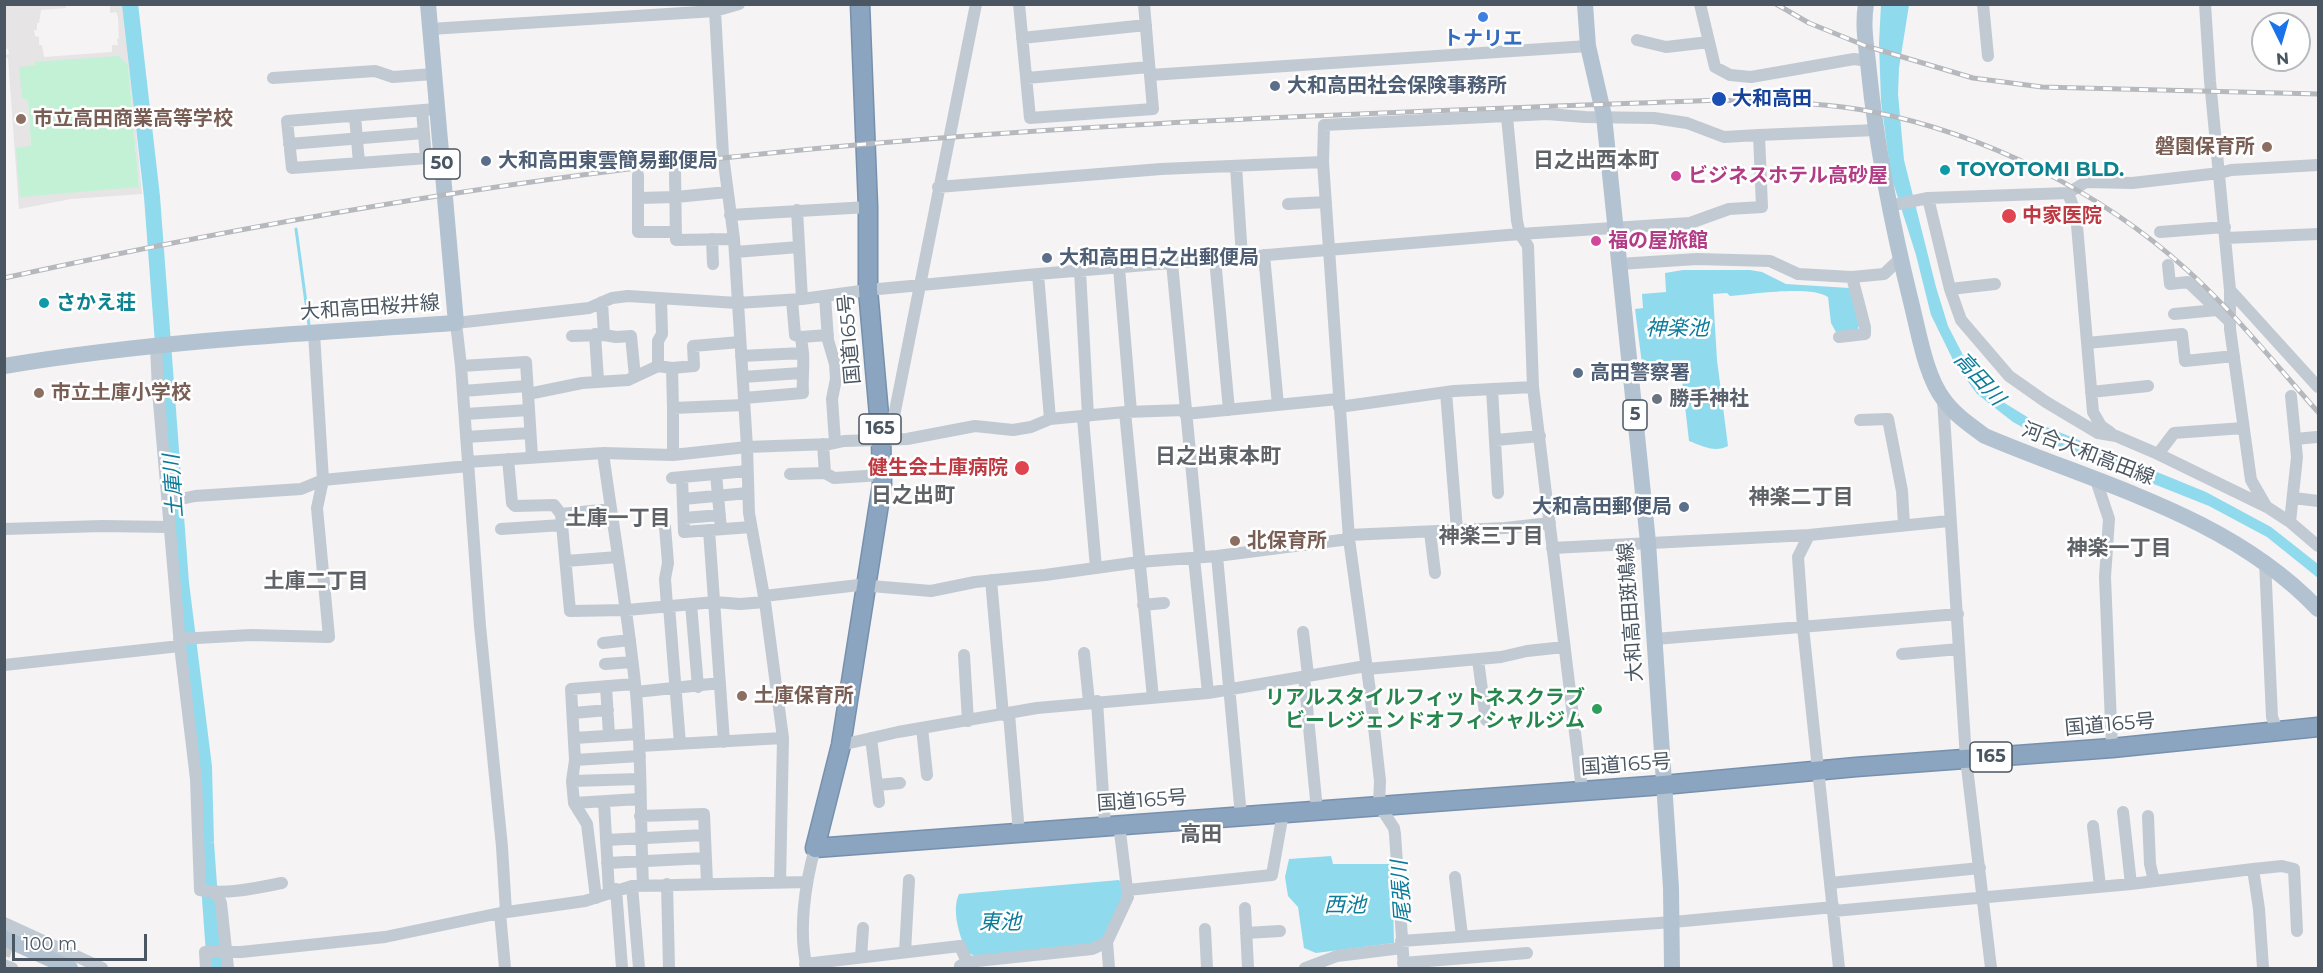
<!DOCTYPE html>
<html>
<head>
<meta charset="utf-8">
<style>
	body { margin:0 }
	#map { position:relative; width:2323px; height:973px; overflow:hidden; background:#f5f3f3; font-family:Montserrat,sans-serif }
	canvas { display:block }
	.frame { position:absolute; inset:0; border:6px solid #4a5661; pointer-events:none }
	.north { position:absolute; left:2251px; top:12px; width:60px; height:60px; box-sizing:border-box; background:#fff; border:2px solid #b7bbc0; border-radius:50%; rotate:175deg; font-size:16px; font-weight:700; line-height:24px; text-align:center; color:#4a5661 }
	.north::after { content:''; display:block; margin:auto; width:21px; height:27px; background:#1a73e8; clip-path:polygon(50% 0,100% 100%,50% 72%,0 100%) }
	.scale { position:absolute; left:12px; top:934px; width:135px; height:27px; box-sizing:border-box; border:3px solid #4a5661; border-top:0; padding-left:8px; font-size:18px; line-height:21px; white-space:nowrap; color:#4a5661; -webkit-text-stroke:4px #fff; paint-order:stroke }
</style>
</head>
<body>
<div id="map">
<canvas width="2323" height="973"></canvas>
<div class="frame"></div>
<div class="north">N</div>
<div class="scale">100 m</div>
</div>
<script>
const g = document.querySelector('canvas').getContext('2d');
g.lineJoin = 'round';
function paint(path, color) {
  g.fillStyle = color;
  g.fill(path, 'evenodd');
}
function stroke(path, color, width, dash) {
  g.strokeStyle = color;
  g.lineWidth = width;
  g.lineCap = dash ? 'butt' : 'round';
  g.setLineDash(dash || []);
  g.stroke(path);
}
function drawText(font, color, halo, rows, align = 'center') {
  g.font = font + ' Montserrat,"Noto Sans JP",sans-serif';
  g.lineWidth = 5;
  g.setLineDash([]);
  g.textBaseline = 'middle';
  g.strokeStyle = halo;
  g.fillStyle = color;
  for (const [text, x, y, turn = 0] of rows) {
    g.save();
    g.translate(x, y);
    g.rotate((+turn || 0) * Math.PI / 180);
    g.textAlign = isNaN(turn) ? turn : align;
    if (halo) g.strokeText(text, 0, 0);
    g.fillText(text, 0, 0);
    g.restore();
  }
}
paint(new Path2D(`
	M5,5h61v3l-25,2 -2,13h-2v7h-3l1,6 4,1v8h3l2,12 68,-5v-7h6l-1,-6 2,-1 -1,-21 -2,-5 -6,1v-8h-8h22l18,189 -71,5 -52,10 -11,-151 -3,-1v-2l4,-1 -1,-5h-3zM35,65h93l11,122 -123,-39 15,-1 -3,-48h-3z`), '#e6e4e5');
paint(new Path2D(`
	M118,56l10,9 11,122 -119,10 -4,-49 15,-2 -3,-46 -6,-2 -3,-31 16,-2v-3z`), '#c3f1d5');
paint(new Path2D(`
	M1881,5h28l-10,63 -1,26 6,66 32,127 12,39 15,29 40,47 34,21 169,69 65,35 47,37v14l-51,-41 -58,-31 -156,-62 -40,-22 -36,-28 -22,-30 -24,-49 -15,-60 -25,-79 -10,-75 -2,-58z
	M1683,270h67l12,2 24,12 63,4 13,38 -4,1 1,4 -22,3 -6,-11 -3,-26c-16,-12 -77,-3 -98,-1l-3,-3 -14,1 4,66 11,86c-13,7 -26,0 -39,-5l-8,-70 -3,-3 -35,4 -8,-63 8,-1 -1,-14 24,-2 -1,-19z
	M1331,856l2,8h59l2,79 -78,10 -12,-5 -6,-41 -10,-11 -3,-19 4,-18z
	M1119,880l5,6 1,11 -21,42 -8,5 -116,13 -13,-4c-7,-16 -16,-42 -8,-59z`), '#90daee');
stroke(new Path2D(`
	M296,229l13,96`), '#90daee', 3);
stroke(new Path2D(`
	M130,4l22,193 29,386 23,184 2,76 9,125`), '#90daee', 16);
stroke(new Path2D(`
	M4,956l7,-22`), '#caccce', 12, [12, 6]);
const highway = new Path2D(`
	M860,4l8,203v83l13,148 1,47 -41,260 -26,103 848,-63 193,-18 256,-19 206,-21`);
stroke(highway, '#7690ad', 21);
stroke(new Path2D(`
	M1019,4l11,114 123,-9 -3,-34
	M1144,4l6,71 438,-29
	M1700,4l15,63 15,8 21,2 103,-18 14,2
	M1983,4l5,52
	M2205,4l5,77 20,209v39l21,151 15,26
	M715,11l8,144 11,84 13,208 2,66 16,89 18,136 -3,144
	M430,29l285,-18 24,-7
	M1022,38l124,-13
	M1637,40l29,7 43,-5
	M273,78l102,-7 18,6 40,-3
	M1027,78l122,-11
	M436,109l-149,12 5,47 149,-11
	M422,110l4,48
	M355,116l4,47
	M1507,117l10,104 3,13 8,12 5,141 49,403
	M1759,135l117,-5
	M289,144l135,-11
	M1236,166l6,91
	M675,172l1,68 58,-1
	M638,175v57h38
	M938,187l223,-18 162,-7
	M2068,193l18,-11 46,1 88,-10 11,-3 87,-5
	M639,198l37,-1 51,-5
	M1928,198l22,91 11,31 48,56 37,26 52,31 18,3 42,18 109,53 23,15 28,24
	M1288,204l38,-2
	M1889,206l39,-8 140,-5 8,21 17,198 8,14 10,7
	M797,210l5,89
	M730,215l138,-8
	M2160,232l65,-5
	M2226,238l92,-4
	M712,239l1,25
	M735,252l64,-5
	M1264,255l14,150
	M1215,259l14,151
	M1172,263l28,294
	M1619,264l78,-5 73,2 28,13 54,3 13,50v7l-26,3
	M2168,265l2,19 18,-2 42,40
	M1119,268l12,144
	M1080,271l8,145
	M1038,274l12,145
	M1852,277l32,-3 16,-15
	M1950,289l45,-5
	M2230,290l88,97
	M825,296l3,44 7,24 1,15 -4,20 3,43
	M792,300l3,35 6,2 2,16
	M2174,314l43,-4
	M595,334l3,47
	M604,335l12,2 15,-1 4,41
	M572,336l32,-1 -2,-33
	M801,337l27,-2
	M2087,343l95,-9 3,27 49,-5
	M156,346l2,45 22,255 16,133 4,111c26,5 56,-2 82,-7
	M741,356l62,-3c1,14 -1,26 0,40l-59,5
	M461,366l65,-4 6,95
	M658,366v-25l4,-7 -1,-35
	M672,368l1,40 71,-3
	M743,377l58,-4
	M1492,389l6,104
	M463,391l64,-5
	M1446,392l11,138
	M2091,392l57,-6
	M528,394l54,-11 46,-3 30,-14 14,2 22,-2 -1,-20 47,-4
	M1943,399l23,360 25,209
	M1339,407l115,-16 79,-4
	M1125,412l28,286
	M465,414l64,-4
	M1185,414l153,-15
	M1083,418l13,150
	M1860,420l28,-1 14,72 2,34
	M466,437l64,-4
	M881,438l11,-12 84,-422
	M2295,439l22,-2
	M1496,440l44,-4
	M823,444l2,29 9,5 48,-3
	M603,453c11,80 25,160 33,240 6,64 4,128 7,192
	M2158,454l16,-21 69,-5
	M673,455v-47
	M508,459l4,44 3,3 39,-1 7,9 9,97 57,-1 88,-8 25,2 25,-2
	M468,462l135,-9 70,2 74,-8 83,-3 14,-3 63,-2 68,-13 38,4 18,-3 19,-8 75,-7 60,-2
	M716,474l5,55
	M790,474l35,-1
	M682,477l2,55 67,-5
	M672,478l75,-7
	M2096,480l13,39 -4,58 7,171
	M2294,498l24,3
	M683,499l65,-6
	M167,502l28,-6 106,-7 22,-9 145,-14
	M561,514l50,-5
	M684,518l36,-3
	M2290,522l7,-65 -6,-61
	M665,527l3,36 -3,16 2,27
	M4,529l98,-3 67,1
	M501,529l61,-4
	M709,530l15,212
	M1430,532l5,41
	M1348,535l157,-7 45,-5
	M1809,535l-11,22 5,70 36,341
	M1552,548l257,-13 140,-14
	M1217,556l24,260
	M1194,558l14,135
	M566,561l52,-4
	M2265,561l7,156 6,15
	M991,580l12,135
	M764,596l95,-11 72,6 44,-9 70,-7 94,-13 78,-6 132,-17
	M691,604l7,83
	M1143,605l21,-2
	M669,606l11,138
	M1303,632l5,43
	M179,639l72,-4 78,2 -12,-129 6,-28 -9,-147
	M1655,639l303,-25
	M603,643l27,-3
	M1084,653l5,49
	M1902,654l57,-5
	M964,655l4,66
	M1478,660l8,60
	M605,664l27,-2
	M4,665l176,-19
	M1367,669l134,-12 26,-6 37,-4
	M1304,676l13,134
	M606,686l3,49
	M636,692l84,-9
	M1097,701l8,125
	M573,713l35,-3
	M1009,714l10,119
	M922,728l5,47
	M574,738l65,-4
	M871,738l8,64
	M841,745l57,-13 139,-24 171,-15 158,-27
	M640,746l143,-8
	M575,760l65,-4
	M572,781l67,-2
	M877,785l23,-2
	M604,802l5,90
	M574,803l65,-4
	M2123,812l8,72
	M640,816l64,-2 3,69
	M2148,816l2,48 4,17
	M2093,826l7,60
	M606,840l99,-5
	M607,863l99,-5
	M2253,869l29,-3 12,3 3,62
	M1455,877l7,59
	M1830,883l150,-15
	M667,884l2,84
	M632,886l7,82
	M616,889l6,79
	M1128,890l144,-15 11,-62
	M212,892l6,4 3,7 7,65
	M596,898l-9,-74 -13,-21 -2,-22 3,-21 -4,-71 63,-5
	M1245,908l3,60
	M1834,911l297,-27 122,-15 6,40 4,59
	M506,912l-4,-65 -22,-221 -19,-260 -5,-43 133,-15 23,-10 16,-2 109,7 65,-4 66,-9 170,-16 482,-40 170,-11 39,-14 33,-2 -3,-72 -35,2 -37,-14 -33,-5 -69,-1 -38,-3 -223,11 -1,37 26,377 21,152 10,90 -1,24 15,23 1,6 9,134
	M500,913l5,55
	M4,923l98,45
	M1205,929l2,39
	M1246,933l34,-2
	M1401,941l272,-19 161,-15
	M1107,942l2,26
	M905,952l4,-72
	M861,957l2,-29
	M1403,963l124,-10
	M805,964l155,-18 7,16
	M4,965l8,3
	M206,968l-1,-16h36l144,-15 115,-24 85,-12 47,-15 175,-4
	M807,968c-9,-36 -2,-84 8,-120
	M960,968v-2l7,-4 125,-13 15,-7 21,-45 -9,-73
	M1305,968l32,-12 65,-8`), '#c1cad2', 12);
stroke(new Path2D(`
	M1585,4l3,42 16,70 44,426 23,346 1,80
	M1866,4c-4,24 1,45 3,68 8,79 24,157 43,234 7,28 14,71 32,94 11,15 27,26 41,36 115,49 245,80 333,173
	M4,366c149,-25 301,-33 452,-43l-28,-319
	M4,938l66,30`), '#b3c2d1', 16);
stroke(highway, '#8ba5c1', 18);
const rail = new Path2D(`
	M1776,4l33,19 57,23 107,32 69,9 276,7
	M4,278c238,-52 477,-94 719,-120 331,-36 663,-45 996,-58 51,2 103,2 154,12 112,22 228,80 313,157 48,43 89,95 132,143`);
stroke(rail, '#b5b8bd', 5);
stroke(rail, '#fff', 3, [9]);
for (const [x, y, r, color] of [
	[1483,17,6,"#3f7fe0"],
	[1275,86,6,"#5c6f8a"],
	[1719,99,8,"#1a4fb4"],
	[21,119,6,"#8d6e63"],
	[2267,147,6,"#8d6e63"],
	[486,161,6,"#5c6f8a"],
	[1945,170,6,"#0f9aa8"],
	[1676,176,6,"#d1479c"],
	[2009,216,8,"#e0444e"],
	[1596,241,6,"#d1479c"],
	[1047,258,6,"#5c6f8a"],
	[44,303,6,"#0f9aa8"],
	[1578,373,6,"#5c6f8a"],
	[39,393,6,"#8d6e63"],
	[1657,399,6,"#6b7280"],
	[1022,468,8,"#e0444e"],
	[1684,507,6,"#5c6f8a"],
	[1235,541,6,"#8d6e63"],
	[742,696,6,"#8d6e63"],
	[1597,709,6,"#2e9e5b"]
]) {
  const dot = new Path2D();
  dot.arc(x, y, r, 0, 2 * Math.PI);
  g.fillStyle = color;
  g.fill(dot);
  stroke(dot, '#fff', 2);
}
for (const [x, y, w] of [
	[442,164,36],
	[1635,415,24],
	[880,429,42],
	[1991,757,42]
]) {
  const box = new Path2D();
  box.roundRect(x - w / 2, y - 15, w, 30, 4.5);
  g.fillStyle = '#fff';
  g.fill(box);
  stroke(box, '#4a5661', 1.5);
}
drawText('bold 18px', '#4a5661', null, [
	["50",442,164],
	["5",1635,415],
	["165",880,429],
	["165",1991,757]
]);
drawText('bold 20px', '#366cbe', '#fff', [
	["トナリエ",1483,39]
]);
drawText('bold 20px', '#4e5e75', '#fff', [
	["大和高田社会保険事務所",1287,86],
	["大和高田東雲簡易郵便局",498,161],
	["大和高田日之出郵便局",1059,258],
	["高田警察署",1590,373],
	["大和高田郵便局",1672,507,"right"]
], 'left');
drawText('bold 20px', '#164399', '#fff', [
	["大和高田",1732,99]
], 'left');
drawText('bold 20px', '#785e54', '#fff', [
	["市立高田商業高等学校",33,119],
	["磐園保育所",2255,147,"right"],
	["市立土庫小学校",51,393],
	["北保育所",1247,541],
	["土庫保育所",754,696]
], 'left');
drawText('bold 20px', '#0d838f', '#fff', [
	["TOYOTOMI BLD.",1957,170],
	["さかえ荘",56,303]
], 'left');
drawText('bold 20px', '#b23c85', '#fff', [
	["ビジネスホテル高砂屋",1688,176],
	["福の屋旅館",1608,241]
], 'left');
drawText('bold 20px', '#be3a42', '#fff', [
	["中家医院",2022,216],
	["健生会土庫病院",1008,468,"right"]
], 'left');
drawText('20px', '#4a5661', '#fff', [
	["大和高田桜井線",370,308,-4],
	["国道165号",850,339,-95],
	["河合大和高田線",2088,454,21],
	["大和高田斑鳩線",1631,612,-94],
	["国道165号",2110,725,-5],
	["国道165号",1626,765,-4],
	["国道165号",1142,801,-4]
]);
drawText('bold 20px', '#5b616d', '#fff', [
	["勝手神社",1669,399]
], 'left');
drawText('bold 20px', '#27864d', '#fff', [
	["リアルスタイルフィットネスクラブ",1585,698],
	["ビーレジェンドオフィシャルジム",1585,721]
], 'right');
drawText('bold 21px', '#5f6368', '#fff', [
	["日之出西本町",1596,161],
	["日之出東本町",1218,457],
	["日之出町",913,496],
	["神楽二丁目",1801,498],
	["土庫一丁目",618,519],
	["神楽三丁目",1491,537],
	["神楽一丁目",2119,549],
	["土庫二丁目",316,582],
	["高田",1201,835]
]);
drawText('italic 21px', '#0c7c9b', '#fff', [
	["神楽池",1677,329],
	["高田川",1979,379,48],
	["土庫川",174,486,-94],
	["尾張川",1402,892,-94],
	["西池",1345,906],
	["東池",1000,923]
]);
</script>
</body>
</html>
